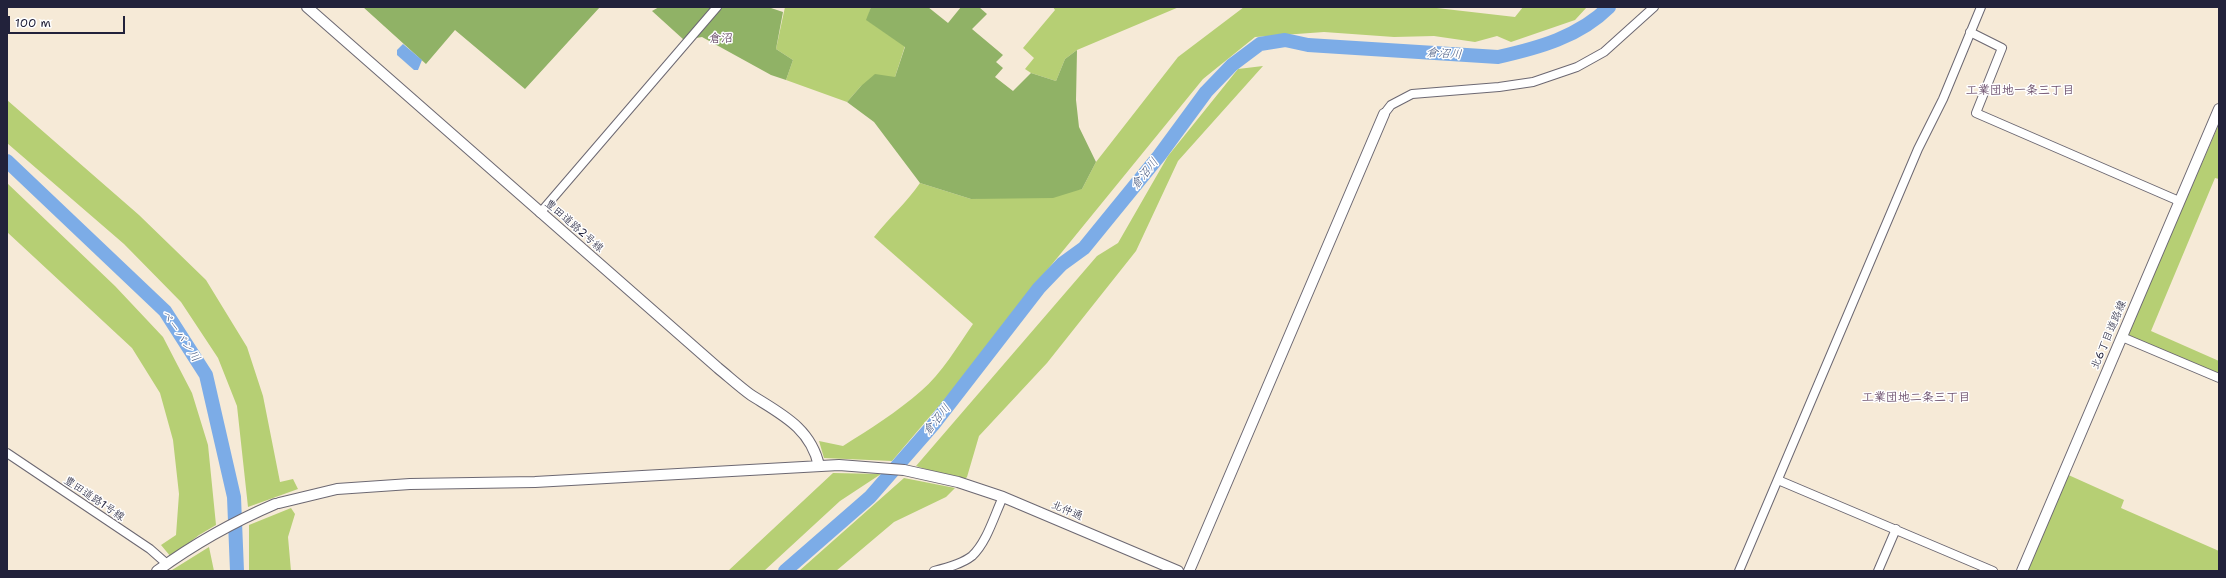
<!DOCTYPE html>
<html>
<head>
<meta charset="utf-8">
<style>
	body { margin:0 }
	#map { position:relative; width:2226px; height:578px; overflow:hidden; background:#f6ead7; font-family:"Shantell Sans",sans-serif }
	canvas { display:block }
	.frame { position:absolute; inset:0; border:8px solid #22223b; pointer-events:none }
	.scale { position:absolute; left:8px; top:16px; width:117px; height:18px; box-sizing:border-box; border:2px solid #22223b; border-top:0; padding-left:5px; font-size:12px; line-height:14px; white-space:nowrap; color:#22223b; -webkit-text-stroke:3px #fff; paint-order:stroke }
</style>
</head>
<body>
<div id="map">
<canvas width="2226" height="578"></canvas>
<div class="frame"></div>
<div class="scale">100 m</div>
</div>
<script>
const g = document.querySelector('canvas').getContext('2d');
g.lineJoin = 'round';
function paint(path, color) {
  g.fillStyle = color;
  g.fill(path, 'evenodd');
}
function stroke(path, color, width, dash) {
  g.strokeStyle = color;
  g.lineWidth = width;
  g.lineCap = dash ? 'butt' : 'round';
  g.setLineDash(dash || []);
  g.stroke(path);
}
function drawText(font, color, halo, rows, align = 'center') {
  g.font = font + ' "Shantell Sans","Klee One",sans-serif';
  g.lineWidth = 3;
  g.setLineDash([]);
  g.textBaseline = 'middle';
  g.strokeStyle = halo;
  g.fillStyle = color;
  for (const [text, x, y, turn = 0] of rows) {
    g.save();
    g.translate(x, y);
    g.rotate((+turn || 0) * Math.PI / 180);
    g.textAlign = isNaN(turn) ? turn : align;
    if (halo) g.strokeText(text, 0, 0);
    g.fillText(text, 0, 0);
    g.restore();
  }
}
paint(new Path2D(`
	M785,7h86l-4,13 38,26 -10,31 -34,9 -14,16 -61,-22 7,-20 -17,-11z
	M1053,7h126l-102,43 -12,9 -9,22 -25,-8 -6,-4 9,-11 -11,-10 32,-38z
	M1244,7h184l87,10 8,-10h64l-12,13 -64,22 -14,-6 -22,6 -41,-6 -40,1 -70,-5 -69,5 -52,42 -194,238 -43,57 -74,87 -68,-3 -5,-17 24,5c27,-17 54,-34 78,-55 21,-18 36,-44 52,-67l-99,-87c15,-19 33,-35 46,-54l51,16 111,-10 14,-27 82,-105z
	M1263,66l-85,95 -42,90 -89,112 -68,73 -12,41 -4,4 -47,-15 181,-210 21,-13 50,-87 70,-87z
	M7,100l132,115 67,65 41,67 16,49 17,86 13,-3 5,10 -50,18 -11,-101 -19,-48 -37,-56 -57,-58 -117,-101z
	M2219,124v55l-4,-1 -64,153 68,30v13l-92,-39z
	M7,183l108,103 48,51 29,56 16,52 8,80 -17,10 -28,22 -10,-12 15,-10 3,-41 -6,-54 -13,-47 -28,-45 -125,-116z
	M833,473l48,1 -41,27 -76,70h-36z
	M2064,473l60,27 -3,8 98,43v20h-197z
	M904,478l51,10 -9,9 -52,25 -58,49h-37z
	M291,508l4,6 -7,23 3,34h-42v-46z
	M209,547l5,24h-42v-1z`), '#b6cf74');
paint(new Path2D(`
	M363,7h237l-75,82 -70,-59 -29,34z
	M659,7h109l15,5 -7,37 17,11 -7,20 -15,-5 -69,-38 -18,3 -32,-29z
	M871,7h57l20,16 13,-16h18l8,7 -15,15 31,26 -7,7 7,6 -8,9 18,14 18,-18 25,8 9,-22 12,-9 -1,50 3,27 17,35 -14,27 -29,9 -82,1 -51,-16 -46,-61 -27,-20 14,-16 14,-12 20,3 10,-30 -39,-27z`), '#90b266');
paint(new Path2D(`
	M403,44l19,16 -4,10h-4l-17,-15v-5z`), '#7cace7');
stroke(new Path2D(`
	M7,161l158,150 41,64 28,122 3,74
	M785,571l85,-74 63,-72 106,-137 23,-24 22,-16 75,-92 47,-64 26,-27 28,-21 25,-4 23,5 190,12c40,-9 81,-20 111,-50`), '#7cace7', 14);
const minor = new Path2D(`
	M1970,32l32,16 -26,65 203,88
	M1384,114l7,-9 21,-11 87,-7 34,-5 44,-15 27,-15 50,-45
	M540,213l177,-206
	M2122,337l97,41
	M7,453l143,96 17,15
	M1778,480l215,91
	M934,571c12,-3 28,-7 38,-15 15,-14 22,-40 31,-59
	M1739,571l179,-422 25,-50 38,-92
	M1878,571l18,-42`);
const tertiary = new Path2D(`
	M307,7l411,361c11,9 22,19 33,27 30,19 60,33 68,71
	M279,503l58,-14 73,-5 125,-2 304,-17 65,5 54,12 45,15 175,74
	M157,571c37,-27 76,-49 118,-67
	M1189,571l195,-457
	M2022,571l197,-462`);
stroke(minor, '#6c6872', 10);
stroke(tertiary, '#6c6872', 12);
stroke(minor, '#fff', 8);
stroke(tertiary, '#fff', 10);
drawText('11px', '#22223b', '#fff', [
	["豊田道路2号線",574,226,41],
	["北6丁目道路線",2109,335,-67],
	["豊田道路1号線",94,499,34],
	["北仲通",1067,511,23]
]);
drawText('bold 12px', '#6b4e6c', '#fff', [
	["倉沼",721,39],
	["工業団地一条三丁目",2020,91],
	["工業団地二条三丁目",1916,398]
]);
drawText('italic 12px', '#465980', '#fff', [
	["倉沼川",1444,54,4],
	["倉沼川",1145,174,-51],
	["ペーパン川",180,336,56],
	["倉沼川",937,420,-51]
]);
</script>
</body>
</html>
